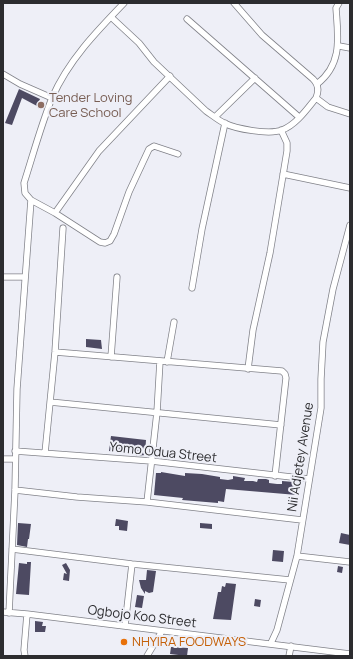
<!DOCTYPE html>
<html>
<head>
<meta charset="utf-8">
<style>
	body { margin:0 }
	#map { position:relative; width:353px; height:659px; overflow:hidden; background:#eeeff7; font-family:Manrope,sans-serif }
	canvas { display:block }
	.frame { position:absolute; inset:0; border:4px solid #2c2c2f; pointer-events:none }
</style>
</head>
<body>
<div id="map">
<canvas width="353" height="659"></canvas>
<div class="frame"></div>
</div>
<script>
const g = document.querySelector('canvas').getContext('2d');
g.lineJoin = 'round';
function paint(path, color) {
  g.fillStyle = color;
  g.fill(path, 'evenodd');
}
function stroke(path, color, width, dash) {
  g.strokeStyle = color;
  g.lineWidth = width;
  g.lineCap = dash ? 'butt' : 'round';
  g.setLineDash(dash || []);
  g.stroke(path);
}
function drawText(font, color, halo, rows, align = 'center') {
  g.font = font + ' Manrope,sans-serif';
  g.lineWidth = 4;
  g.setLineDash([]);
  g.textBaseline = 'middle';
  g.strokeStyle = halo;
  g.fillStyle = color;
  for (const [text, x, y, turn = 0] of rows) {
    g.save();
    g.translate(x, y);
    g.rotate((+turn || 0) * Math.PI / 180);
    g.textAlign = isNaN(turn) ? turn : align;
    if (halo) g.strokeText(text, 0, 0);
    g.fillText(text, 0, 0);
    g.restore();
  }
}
paint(new Path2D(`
	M19,89l21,10 -3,7 -15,-8 -10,27 -7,-2z
	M86,339l15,1 1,9 -16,-2z
	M111,436l35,4 -1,15 -9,1v-2l-27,-3z
	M161,472l24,4v-3l17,1 18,3v2l8,1 5,-1v-3l12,2 -1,3h9l4,1 1,-3h8l3,1v3l8,1h5v-3l12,1 -1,3h5l-1,10 -71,-6 -2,13 -6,-1v2l-36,-3 1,-2 -29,-3 2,-22h5z
	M116,519l12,2 -1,10 -8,-1v-4h-4z
	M18,523l13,1 -2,15h-1l-1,8 -10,-2z
	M200,523l12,1v5l-12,-1z
	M341,533l9,2v10l-11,-2z
	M273,550l11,1 -1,11 -11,-1z
	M27,562h4l-2,33 -13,-1 3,-31 8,1z
	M66,563l4,7 -1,11 -6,-1 1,-7 3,1 -5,-9z
	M338,566l5,1 -1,6 -5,-1z
	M147,570l9,1 -3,21 -4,1 -4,-2v3l-4,-6 -2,-8h7z
	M226,583l10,1 -5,36 -18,-1 5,-27h3l1,-6 3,1z
	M137,595l7,1 -2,12 -7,-1z
	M255,599l6,1 -1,7 -6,-1z
	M35,621l8,1 -1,4h4l-1,6h-10z
	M171,647l17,1 -1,8 -17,-2z`), '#4d4a62');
const street = new Path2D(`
	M124,3c-28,29 -56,58 -72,95 -11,27 -19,57 -28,85l1,10 6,7 24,13 45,29 5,1 5,-2 4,-7 15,-42 20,-43 5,-3 24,8
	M111,17l28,26 15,19 52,49c6,4 12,9 18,12 12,6 45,12 58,7 14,-5 25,-21 34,-32 3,-7 2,-14 -3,-19l-51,-44 -28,-32
	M187,19l112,98
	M339,46l11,2
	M3,74l17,10 32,14
	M317,84c26,-20 21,-47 19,-76l3,-5
	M316,98l12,9 22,7
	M215,117l40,-39
	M283,174l67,14
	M55,213l44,-62 71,-75
	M3,277h22
	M192,288l10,-59 23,-106
	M55,352l227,19 3,3 1,4 -11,98
	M111,357l6,-80
	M167,362l7,-40
	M248,369l5,-39 17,-77 17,-102v-8l-6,-13
	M50,402l231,23
	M15,451l136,10 158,18
	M45,453l10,-101 8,-124
	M3,459h12
	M15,490l62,7 70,5 155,18
	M147,502l10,-90 3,-51
	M12,549l120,15 158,16
	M297,556l53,6
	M3,612l24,2 323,40
	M9,613l6,-123 2,-101 14,-189
	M125,626l7,-62
	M271,643l6,-13 20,-74 24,-148v-29l2,-37 10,-53 17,-64
	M25,656l-1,-6 3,-36
	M147,656l15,-25
	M289,656l2,-10`);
stroke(street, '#818289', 7);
stroke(street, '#fff', 5.5);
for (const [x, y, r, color] of [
	[41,105,4,"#8d6e63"],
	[124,642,4,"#e8710a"]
]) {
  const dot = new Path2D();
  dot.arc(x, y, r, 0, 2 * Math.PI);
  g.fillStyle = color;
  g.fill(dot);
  stroke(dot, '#eeeff7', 1.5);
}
drawText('13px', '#785e54', '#eeeff7', [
	["Tender Loving",49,98],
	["Care School",49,113]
], 'left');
drawText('13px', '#2c2c2f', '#eeeff7', [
	["Yomo Odua Street",163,453,6],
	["Nii Adjetey Avenue",301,457,-81],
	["Ogbojo Koo Street",142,617,7]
]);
drawText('13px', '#c56008', '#eeeff7', [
	["NHYIRA FOODWAYS",132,642]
], 'left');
</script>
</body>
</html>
